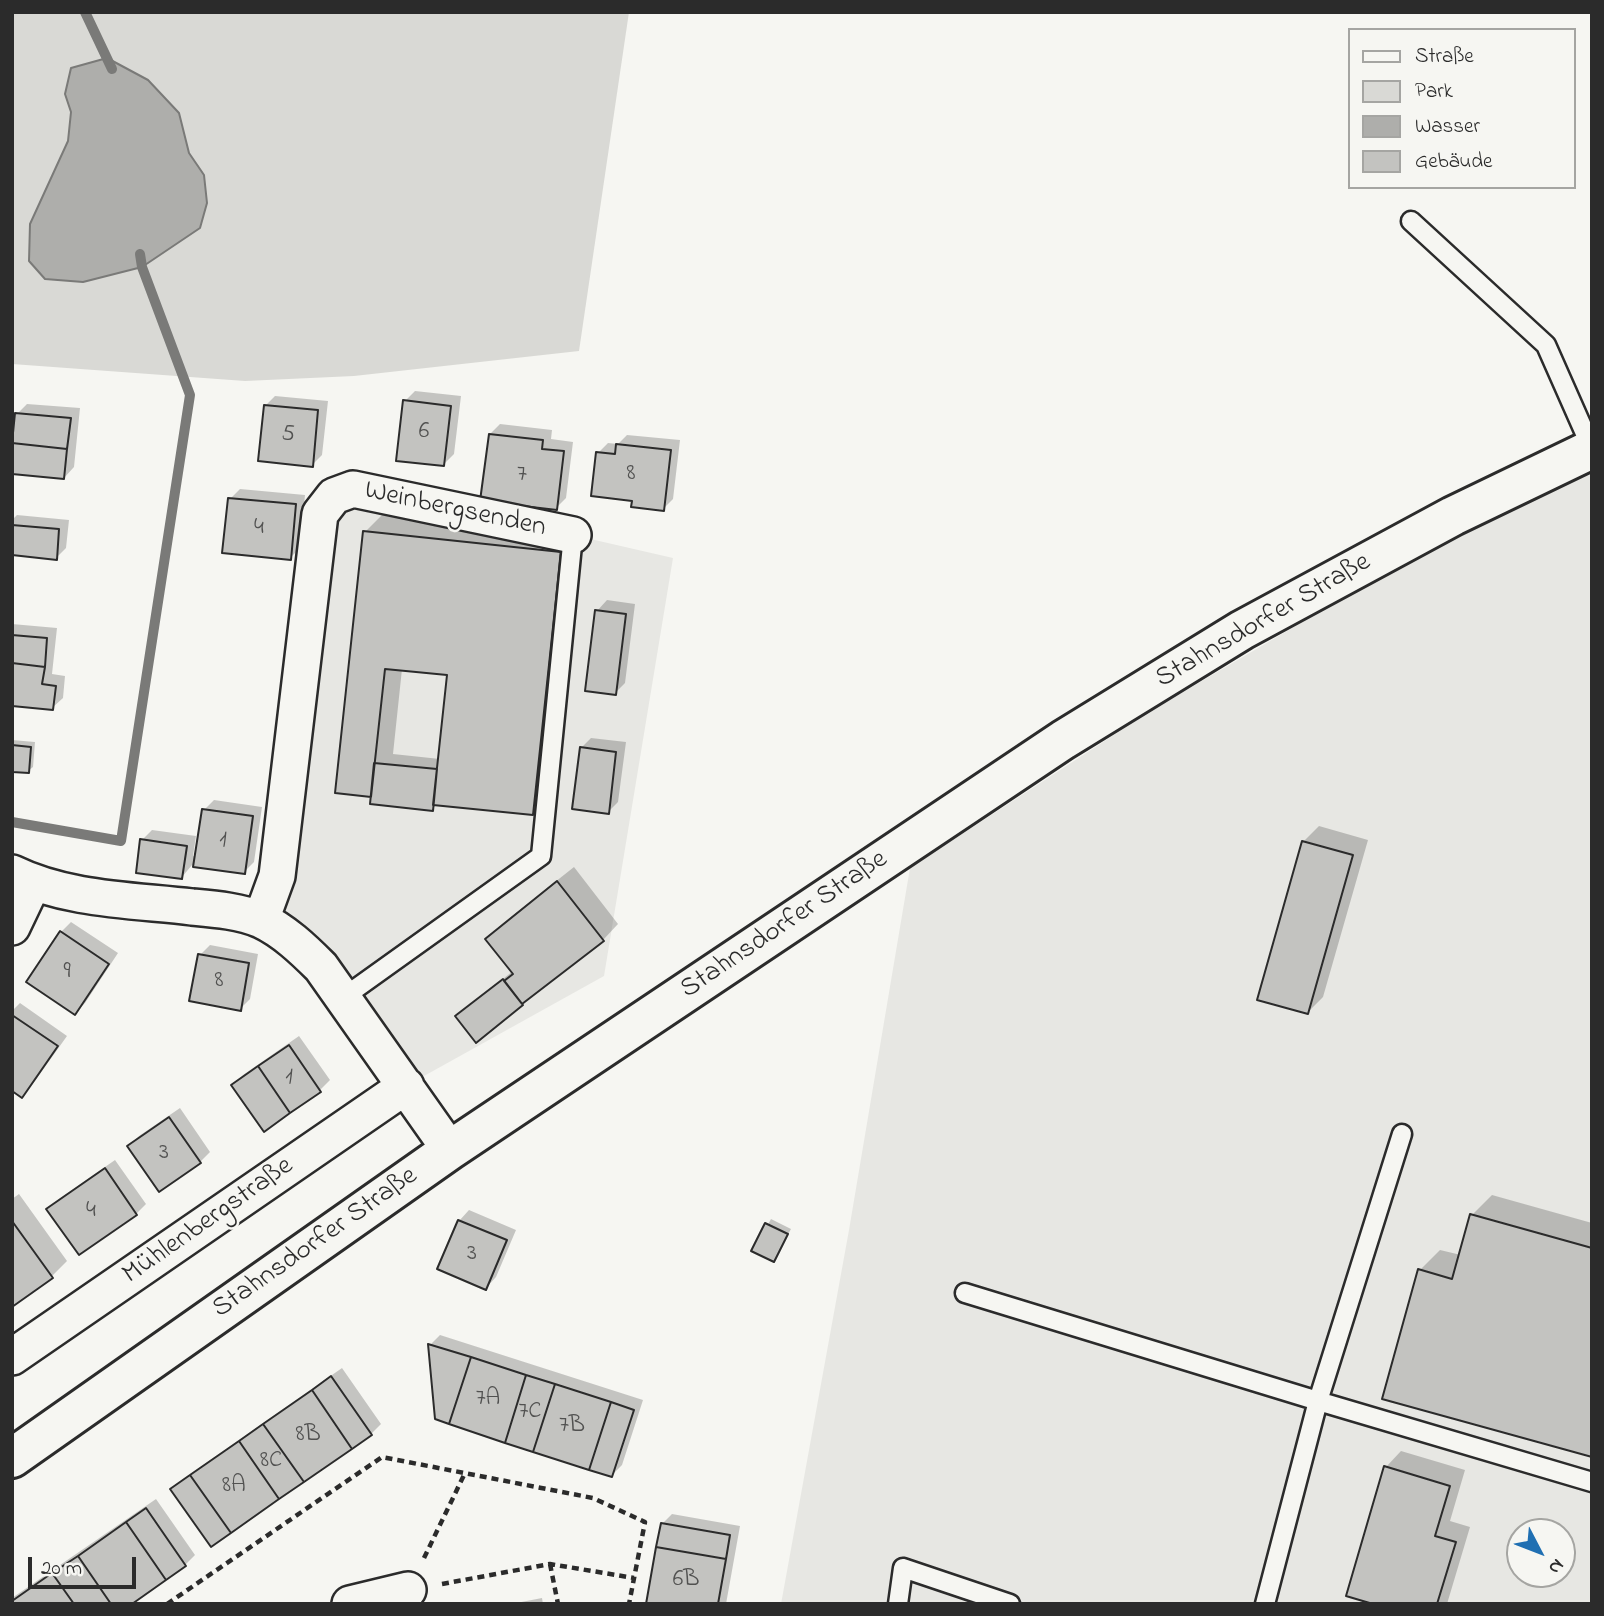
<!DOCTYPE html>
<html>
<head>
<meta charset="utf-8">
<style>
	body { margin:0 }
	#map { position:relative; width:1604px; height:1616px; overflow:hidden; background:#f6f6f2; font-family:"Indie Flower",sans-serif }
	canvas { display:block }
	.frame { position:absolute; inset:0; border:14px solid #2b2b2b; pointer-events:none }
	.legend { position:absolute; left:1348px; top:28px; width:228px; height:161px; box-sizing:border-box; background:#f6f6f2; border:2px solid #a5a5a2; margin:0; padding:9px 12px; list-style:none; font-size:21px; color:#2b2b2b }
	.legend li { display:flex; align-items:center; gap:14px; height:35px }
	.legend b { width:35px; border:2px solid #a5a5a2 }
	.north { position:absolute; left:1506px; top:1518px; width:70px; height:70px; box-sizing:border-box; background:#f6f6f2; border:2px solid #a5a5a2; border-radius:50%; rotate:132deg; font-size:19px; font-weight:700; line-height:28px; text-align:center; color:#2b2b2b }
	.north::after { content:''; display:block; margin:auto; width:24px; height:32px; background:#1f6fb2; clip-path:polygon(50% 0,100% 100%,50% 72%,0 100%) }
	.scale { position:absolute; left:28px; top:1557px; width:108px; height:32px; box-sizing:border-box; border:4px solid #2b2b2b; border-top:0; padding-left:9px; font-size:21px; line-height:24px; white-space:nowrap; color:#2b2b2b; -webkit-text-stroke:5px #f6f6f2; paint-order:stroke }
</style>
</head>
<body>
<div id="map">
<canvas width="1604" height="1616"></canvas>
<div class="frame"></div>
<ul class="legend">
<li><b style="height:9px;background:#f6f6f2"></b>Straße</li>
<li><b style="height:19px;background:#d9d9d5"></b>Park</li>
<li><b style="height:19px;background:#aeaeab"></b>Wasser</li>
<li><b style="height:19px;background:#c3c3c0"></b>Gebäude</li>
</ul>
<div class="north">N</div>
<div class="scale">20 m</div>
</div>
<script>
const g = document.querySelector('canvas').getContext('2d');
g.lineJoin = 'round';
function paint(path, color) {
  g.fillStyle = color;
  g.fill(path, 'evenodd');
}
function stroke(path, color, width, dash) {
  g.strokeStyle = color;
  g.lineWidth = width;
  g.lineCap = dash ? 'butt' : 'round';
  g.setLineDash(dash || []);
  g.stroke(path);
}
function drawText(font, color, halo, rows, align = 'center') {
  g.font = font + ' "Indie Flower",sans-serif';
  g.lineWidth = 5;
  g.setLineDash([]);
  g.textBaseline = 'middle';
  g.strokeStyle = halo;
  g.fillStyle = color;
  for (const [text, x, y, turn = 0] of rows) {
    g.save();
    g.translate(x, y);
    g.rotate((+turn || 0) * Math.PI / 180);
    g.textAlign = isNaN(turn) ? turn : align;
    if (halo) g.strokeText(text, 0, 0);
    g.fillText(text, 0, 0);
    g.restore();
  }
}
paint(new Path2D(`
	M1592,449v1155h-811l68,-374 61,-362 239,-156 167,-98 29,-39zM1520,1532h42v42h-42z
	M334,496l239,39 100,23 -69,418 -198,110 -145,-166z`), '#e7e7e3');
paint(new Path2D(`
	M12,12h617l-50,339 -225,25 -109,5 -233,-17z`), '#d9d9d5');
const water = new Path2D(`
	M107,58l41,22 31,33 10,40 15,22 3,28 -7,25 -58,39 -59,15 -38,-3 -16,-18 1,-37 38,-83 3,-29 -6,-18 6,-26z`);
paint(water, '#aeaeab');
stroke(water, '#7a7a78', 2);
paint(new Path2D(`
	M415,391l46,5 -7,58 -10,10 -39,-63z
	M275,396l53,5 -6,54 -10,10 -47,-59z
	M27,404l53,4 -6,59 -10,11 -47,-64z
	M500,424l52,6 -1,9 22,3 -7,56 -10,10 -66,-74z
	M627,435l53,5 -7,59 -10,10 -29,-10 -36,-46 10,-10 10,1z
	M240,489l65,6 -5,53 -10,10 -60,-59z
	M385,512l196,20 -28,261 -20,21 -96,-10 -5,5 -60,-6 -7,-271zM402,669l47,4 -9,86 -47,-5z
	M17,515l52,5 -3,28 -10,10 -44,-5v-33z
	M607,600l28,4 -10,79 -10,10 -18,-82z
	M12,624l45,4 -5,46 13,2 -2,22 -11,10 -40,-4z
	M591,738l35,4 -8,60 -10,10 -27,-64z
	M12,740l23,2 -2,25 -5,4 -16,-1z
	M214,800l48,7 -8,55 -10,10 -52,-7 -10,12 -40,-37 10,-10 44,6 -3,20 4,1 7,-47z
	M1319,826l49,14 -45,157 -15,15 -5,-170z
	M574,867l44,57 -15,16 -135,67 45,-36 -26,-32 15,-15z
	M71,922l47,31 -33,50 -10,10 -14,-81z
	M210,945l48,9 -8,45 -10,10 -40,-54z
	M20,1003l47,33 -35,49 -10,10 -10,-6v-78z
	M299,1036l31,44 -10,10 -87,-5 10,-10z
	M180,1108l30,44 -10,10 -71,-16 10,-10z
	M115,1160l31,44 -10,10 -88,-5 11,-10z
	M19,1194l48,67 -15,15 -40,29v-106z
	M1492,1195l100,28v232l-172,-185 20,-20 21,5 11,-40z
	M469,1210l47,20 -20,47 -10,11 -27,-67z
	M771,1219l20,10 -17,31 -20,-10z
	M440,1335l203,65 -21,65 -10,10 -182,-130z
	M342,1368l39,56 -10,10 -198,55 10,-10z
	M1401,1451l64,19 -15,51 20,6 -23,77h-68l7,-137z
	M156,1499l39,56 -10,10 -173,39v-6z
	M672,1514l68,12 -14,78h-78l14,-80z
	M542,1598l1,6h-32z`), '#0003');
stroke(new Path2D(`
	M85,12l27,57
	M12,822l109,19 69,-446 -48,-128 -2,-13`), '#7a7a78', 10);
const building = new Path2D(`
	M403,400l48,6 -7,60 -48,-5z
	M264,405l54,5 -5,57 -55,-6z
	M15,413l56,5 -4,31 -55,-6z
	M489,434l54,6 -1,9 22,2 -7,59 -77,-9z
	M12,443l55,6 -3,30 -52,-5z
	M616,444l55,6 -7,61 -33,-4 1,-6 -41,-5 5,-44 19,2z
	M228,498l68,6 -5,56 -69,-7z
	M12,525l47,4 -2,31 -45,-5z
	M363,531l198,21 -28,263 -100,-10 14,-130 -62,-6 -14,128 -36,-4z
	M595,610l31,4 -10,81 -31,-4z
	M12,635l35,3 -2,29 -33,-4z
	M12,663l33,4 -3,17 14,2 -3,24 -41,-4z
	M12,745l19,2 -2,26 -17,-1z
	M580,747l36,5 -7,62 -37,-5z
	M374,763l63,6 -4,42 -63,-7z
	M202,809l51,7 -8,58 -52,-7z
	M140,839l47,7 -5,33 -46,-6z
	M1302,841l51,14 -45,159 -51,-14z
	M557,881l47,60 -82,63 -18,-23 9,-7 -28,-35z
	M60,931l49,33 -34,51 -49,-33z
	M198,954l51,9 -8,48 -52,-10z
	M503,979l20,26 -47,38 -21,-27z
	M12,1015l46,31 -36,52 -10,-7z
	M289,1045l32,47 -31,21 -32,-47z
	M258,1066l32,47 -26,19 -33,-47z
	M169,1117l32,46 -42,29 -32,-46z
	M105,1168l32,47 -58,40 -33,-46z
	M1470,1214l122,34v209l-210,-58 36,-130 34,10z
	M458,1220l49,20 -21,50 -49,-21z
	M12,1221l41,57 -41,29z
	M765,1223l23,11 -14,28 -23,-11z
	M428,1344l43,13 -22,67 -14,-5z
	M471,1357l55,18 -21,68 -56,-19z
	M526,1375l29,9 -22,68 -28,-9z
	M331,1376l41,59 -20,14 -40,-59z
	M555,1384l56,18 -22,68 -56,-18z
	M312,1390l40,59 -48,33 -41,-58z
	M611,1402l23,8 -22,67 -23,-7z
	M263,1424l41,58 -25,17 -40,-58z
	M239,1441l40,58 -48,34 -41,-58z
	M1384,1466l66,20 -15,50 21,6 -19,62h-64l-27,-8z
	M190,1475l41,58 -20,14 -41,-58z
	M146,1508l40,58 -20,14 -40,-58z
	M126,1522l40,58 -34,24h-21l-33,-48z
	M661,1523l69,12 -4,24 -70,-12z
	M656,1547l70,12 -8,45h-72z
	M78,1556l33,48h-37l-22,-31z
	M52,1573l22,31h-62v-3z`);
paint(building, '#c3c3c0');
stroke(building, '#2b2b2b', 2);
const lane = new Path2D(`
	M1411,221l135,124 46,104
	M344,997l197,-141 32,-321
	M965,1293l353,108 274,81
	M898,1604l5,-36 107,36
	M1265,1604l53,-203 84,-267`);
const street = new Path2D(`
	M12,873c55,27 120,27 180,34 22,2 48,4 69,13 23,11 42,29 60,47l129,183
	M261,920l16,-44 43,-362 14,-18 19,-7 220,46
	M12,927l21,-44
	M12,1357l394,-271
	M350,1604l58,-14`);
const secondary = new Path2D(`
	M12,1458l438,-308 613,-410 179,-110 211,-114 139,-67`);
stroke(lane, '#2b2b2b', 23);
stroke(street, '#2b2b2b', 40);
stroke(secondary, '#2b2b2b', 44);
stroke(new Path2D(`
	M424,1558l41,-85
	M550,1564l8,40
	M442,1584l108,-20 84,14
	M167,1604l215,-147 211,41 52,24 -16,82`), '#2b2b2b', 4.5, [7, 5]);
stroke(lane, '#f6f6f2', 18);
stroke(street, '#f6f6f2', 35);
stroke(secondary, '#f6f6f2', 38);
drawText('24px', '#515150', null, [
	["6",424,433],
	["5",288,436],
	["8",631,475],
	["7",522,476],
	["4",259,529],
	["1",223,842],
	["9",67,973],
	["8",219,982],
	["1",289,1079],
	["3",164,1154],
	["4",91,1212],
	["3",472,1255],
	["7A",488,1400],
	["7C",530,1413],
	["7B",572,1427],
	["8B",308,1436],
	["8C",271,1462],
	["8A",234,1487],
	["6B",686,1581]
]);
drawText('28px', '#2b2b2b', '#f6f6f2', [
	["Weinbergsenden",455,511,12],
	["Stahnsdorfer Straße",1264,622,-30],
	["Stahnsdorfer Straße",785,926,-34],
	["Mühlenbergstraße",209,1222,-35],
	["Stahnsdorfer Straße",316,1244,-35]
]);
</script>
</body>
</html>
